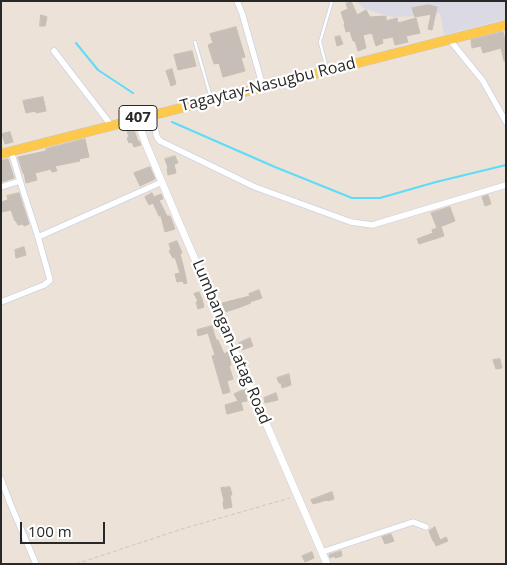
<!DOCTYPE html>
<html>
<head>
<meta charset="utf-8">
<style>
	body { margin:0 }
	#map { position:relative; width:507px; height:565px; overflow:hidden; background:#ece2d7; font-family:"Open Sans",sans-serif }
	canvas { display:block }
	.frame { position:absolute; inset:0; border:2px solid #282828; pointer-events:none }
	.scale { position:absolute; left:20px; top:522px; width:85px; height:22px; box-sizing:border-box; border:2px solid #282828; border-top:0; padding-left:6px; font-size:15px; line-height:18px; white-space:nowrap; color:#282828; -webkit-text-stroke:4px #fff; paint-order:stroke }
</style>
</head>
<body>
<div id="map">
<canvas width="507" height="565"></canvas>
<div class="frame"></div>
<div class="scale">100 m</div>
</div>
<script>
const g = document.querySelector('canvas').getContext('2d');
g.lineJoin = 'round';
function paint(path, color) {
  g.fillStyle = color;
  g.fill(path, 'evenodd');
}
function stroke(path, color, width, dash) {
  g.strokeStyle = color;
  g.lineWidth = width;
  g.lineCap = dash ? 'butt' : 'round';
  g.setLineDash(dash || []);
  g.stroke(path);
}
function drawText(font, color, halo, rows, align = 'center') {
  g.font = font + ' "Open Sans",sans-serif';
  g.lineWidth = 4.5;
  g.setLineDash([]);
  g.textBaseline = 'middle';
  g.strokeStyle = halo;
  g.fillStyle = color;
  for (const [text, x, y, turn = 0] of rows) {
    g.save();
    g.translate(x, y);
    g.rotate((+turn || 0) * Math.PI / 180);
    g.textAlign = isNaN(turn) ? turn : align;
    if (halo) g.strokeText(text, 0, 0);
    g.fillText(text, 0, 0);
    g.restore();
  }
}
paint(new Path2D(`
	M356,1h150v18l-62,16 -4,-22 -14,3 -34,1 -27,-8z`), '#dbd9e3');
stroke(new Path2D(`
	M76,43l22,27 35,23
	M172,122l103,45 77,31h28l56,-16 70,-17`), '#5edbfa', 2);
const building = new Path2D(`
	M351,1l6,14 9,-5 4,7 16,-1v5l11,-3 1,5 18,-5 4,15 -14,3 2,6 -13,3 -2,-8 -11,2 1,4 -7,3 -4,-13 -9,2 3,13 -8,3 -3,-10h-2l-3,-10 -4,1 -2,-8h1l-4,-12 7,-3 -2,-5z
	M429,5l8,2 -5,23 -4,-1 3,-15 -16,3 -3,-9z
	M41,15l6,2 -2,9h-5z
	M236,27l9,30 -4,1 4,13 -22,6 -4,-14 -5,1 -6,-19 5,-2 -3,-9z
	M503,32l2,7h1v22h-2l-3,-13 -18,5 -2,-7 -9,2 -1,-8z
	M340,36l3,8 -6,2 -2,-9z
	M192,51l4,15 -18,4 -4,-15z
	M172,69l4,15 -5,2 -5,-15z
	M43,97l3,14 -10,2v-2l-10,2 -3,-12z
	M133,127l5,14h1l2,4 -7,2 -2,-5 -3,1 -2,-5 2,-1 -3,-9z
	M10,132l3,10 -8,2 -3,-10z
	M85,139l4,18 -10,2 1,2 -25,5 2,5 -5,1 -1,-3 -16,4 2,7 -11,3 -2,-10h-1l-5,-16 28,-6v-2z
	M175,156l3,7 -4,1 2,9 -8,2 -1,-6 1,-1 -3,-9z
	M7,159h1l6,19 -13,4v-21z
	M150,167l5,12 -15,7 -6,-13z
	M19,193l10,31 -5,2 -1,-2 -5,1 -2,-4h-1l-4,-11 -10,2v-10l7,-2 -1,-4z
	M152,193l2,4 7,-3 2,5 -4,1 8,16h3l5,13 -10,3 -4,-16h-2l-6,-13 -4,2 -4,-8z
	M488,195l3,9 -6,2 -3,-9z
	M450,207l5,14 -18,7 -6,-15z
	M441,227l3,9 -25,8 -2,-5 16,-6 -1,-3z
	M177,241l5,12 -2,1 3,11 4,18 -3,1 -1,-3 -6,1 -2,-8 5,-1 -5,-16 -2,1 -4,-7 2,-1 -2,-6z
	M24,247l2,8 -10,3 -1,-8z
	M259,290l3,8 -12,4 1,1 -13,5 -13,4 -3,-9 28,-7 -1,-2z
	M199,292l3,7 2,8 -6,2 -2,-7 2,-1 -4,-7z
	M212,326l4,14h2l6,14 4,-2 3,13 -2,1 4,13 -6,2 3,11 -7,2 -11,-38 3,-1 -7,-22 -10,3 -1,-6z
	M250,338l3,8 -11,4 -3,-7z
	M500,359l2,9 -6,1 -3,-9z
	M289,374l2,11 -9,3 -1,-5h-2l-2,-5z
	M245,390l2,11 -6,1 2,8 -16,4 -2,-9 13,-4 -4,-7 6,-3z
	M276,393l2,7 -13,3 -1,-5z
	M230,487l2,8h-2l2,12 -8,2 -1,-7 1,-1 -3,-13z
	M332,492l2,7 -6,2 -1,-1 -14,4 -2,-4z
	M435,527l5,13 6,-3 2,4 -12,5 -2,-5h-1l-4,-10z
	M391,534l3,7 -9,3 -3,-7z
	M341,551l1,5 -7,2 -1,-2 -4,2 -1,-3z
	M312,552l2,6 -9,4 -3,-6z`);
paint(building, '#c7bfb7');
stroke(building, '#c7beb1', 1);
const service = new Path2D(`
	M195,42l16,56
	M327,69l-7,-27 12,-41`);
const minor = new Path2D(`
	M237,1l5,12 21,74
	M449,39l34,42 23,41
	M54,51l57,74
	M151,115l6,22 3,4 95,46 96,35 21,3 134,-40
	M1,187l19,-6
	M38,237l124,-55
	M1,302l43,-17 4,-3 2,-2 -12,-43 -18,-56 -9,-30
	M1,479l9,24 26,61
	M322,552l91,-30 13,5`);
const tertiary = new Path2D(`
	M137,118l8,24 32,76 150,346`);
const primary = new Path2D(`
	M1,154l505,-129`);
stroke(service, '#ccd2e3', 4);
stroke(minor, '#ccd2e3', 7);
stroke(tertiary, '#ccd2e3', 8);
stroke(primary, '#c7c7c7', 10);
stroke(new Path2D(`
	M76,564l106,-35 108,-31`), '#c7c7c7', 1, [4, 2.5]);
stroke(service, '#fff', 2.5);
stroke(minor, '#fff', 5.5);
stroke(tertiary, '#fff', 7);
stroke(primary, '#fec84a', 9);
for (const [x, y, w] of [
	[138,118,38]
]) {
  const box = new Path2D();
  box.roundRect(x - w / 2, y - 12.5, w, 25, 4);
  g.fillStyle = '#fff';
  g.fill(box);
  stroke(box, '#282828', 1);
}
drawText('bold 15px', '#282828', null, [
	["407",138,118]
]);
drawText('16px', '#282828', '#fff', [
	["Tagaytay-Nasugbu Road",268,85,-14],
	["Lumbangan-Latag Road",231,342,67]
]);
</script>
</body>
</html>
